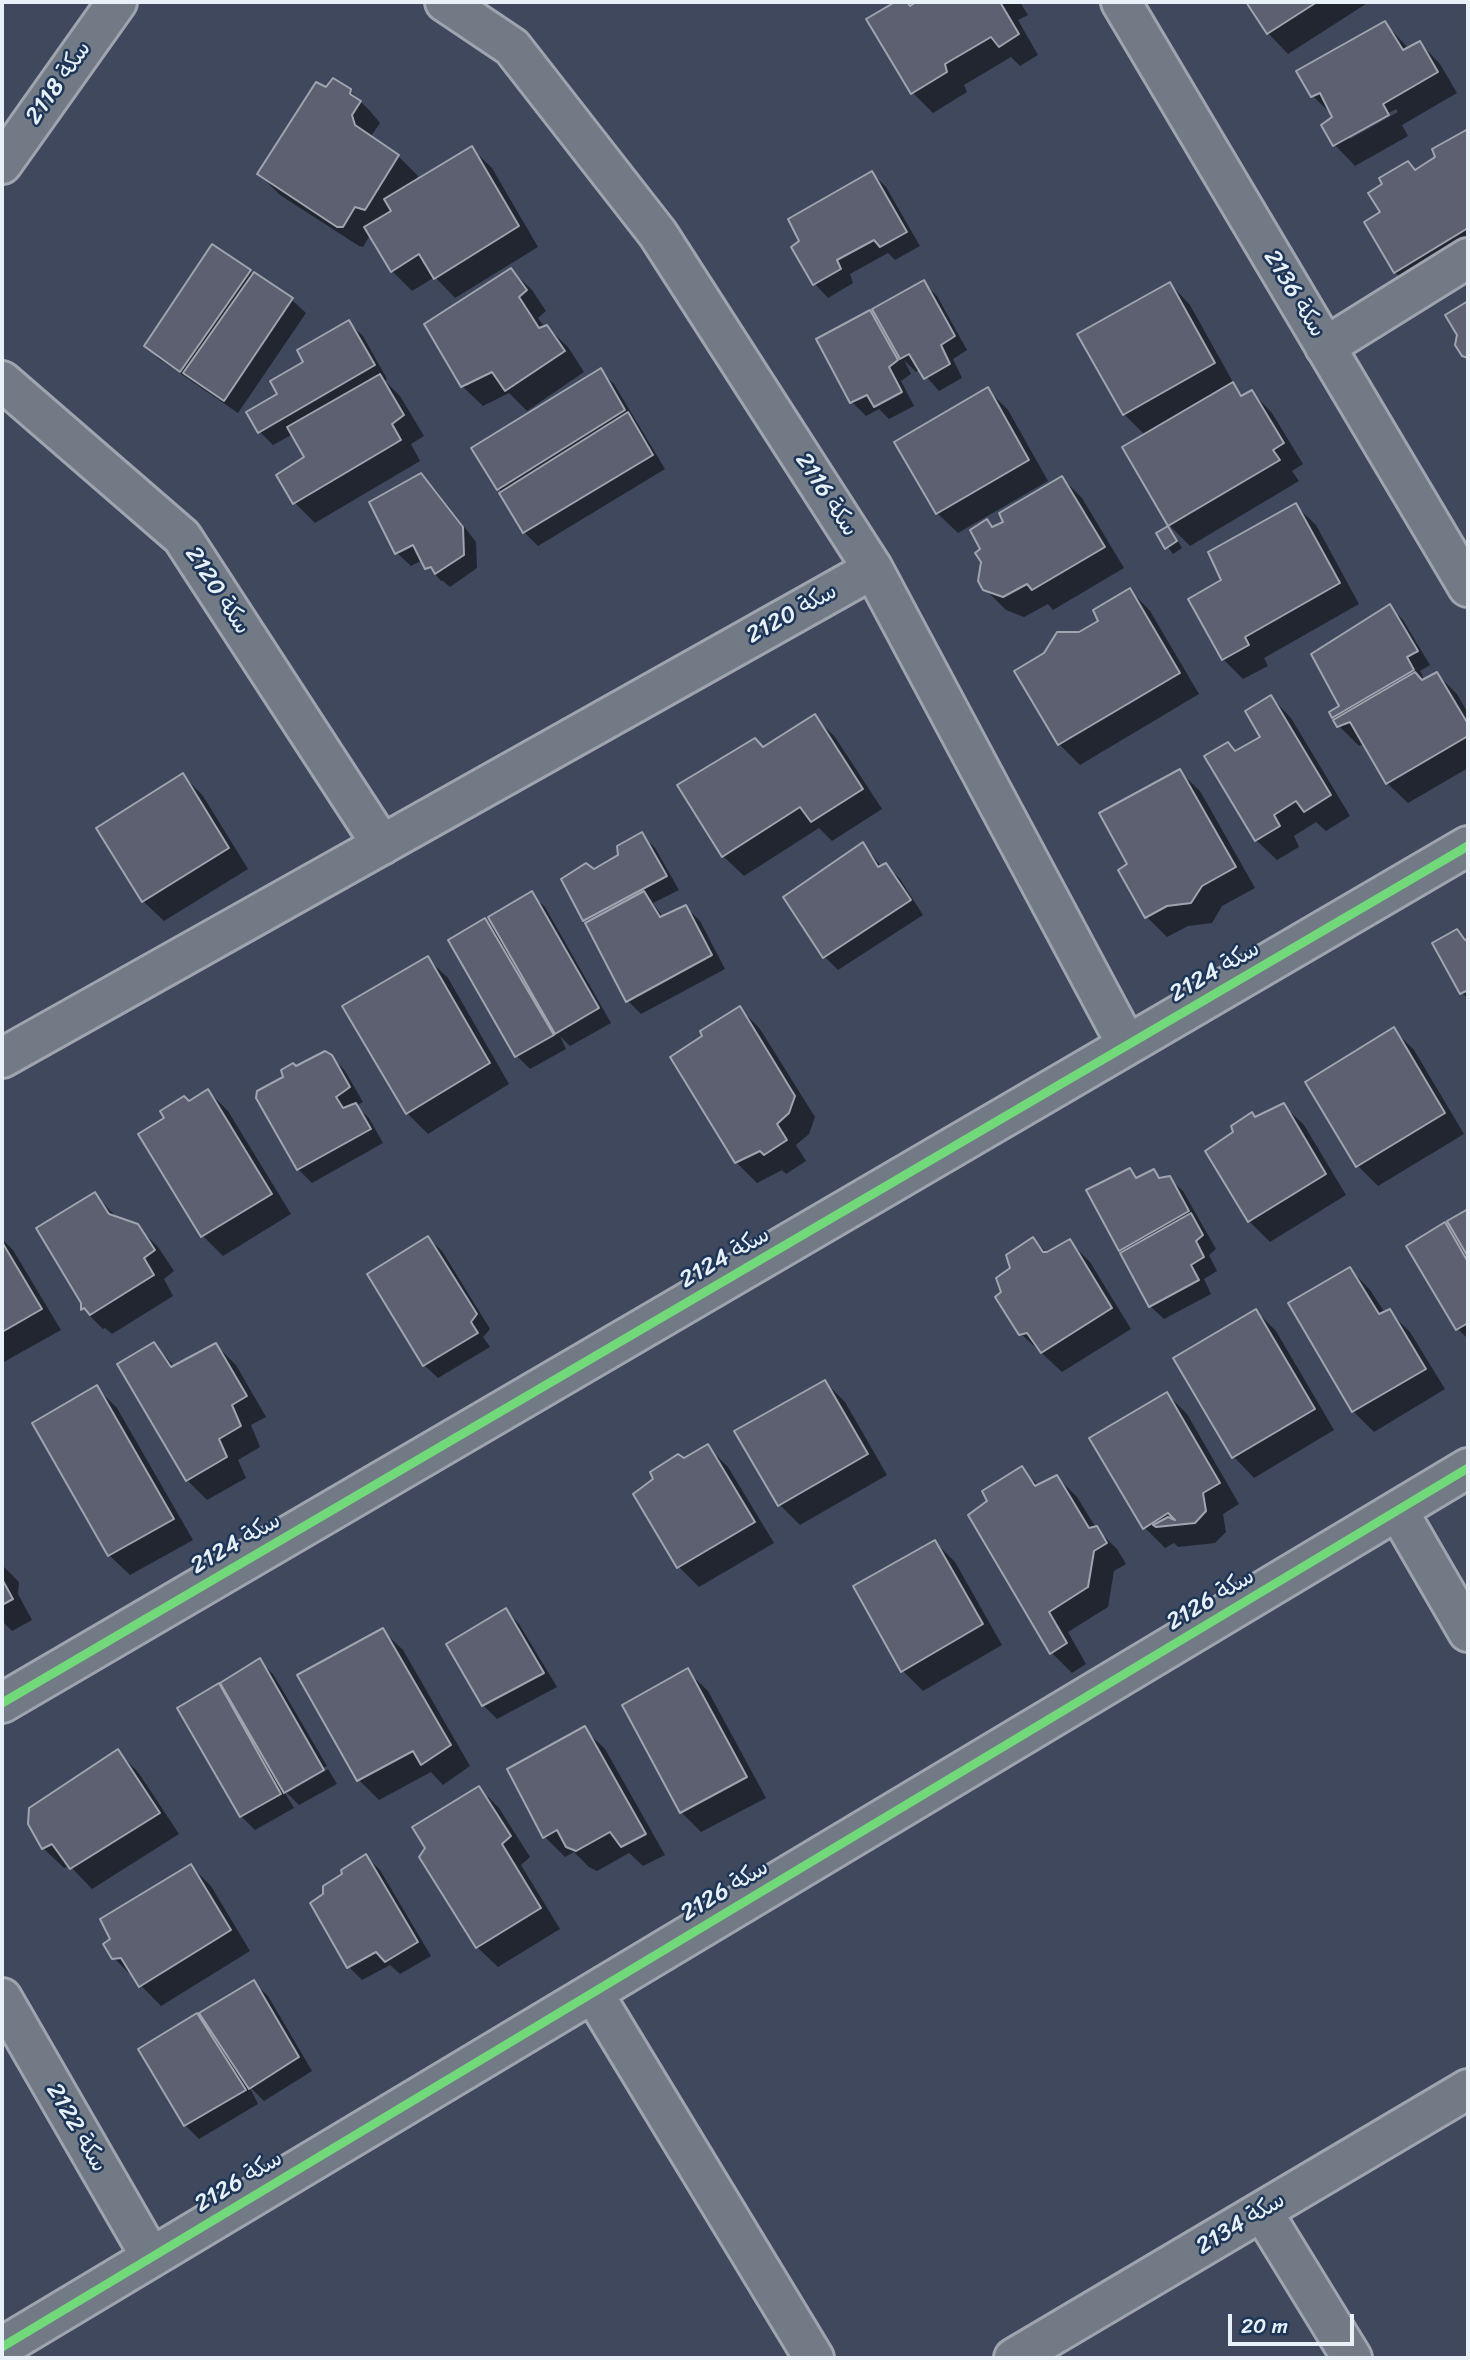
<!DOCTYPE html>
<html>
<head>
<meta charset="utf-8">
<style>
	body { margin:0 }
	#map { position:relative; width:1470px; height:2360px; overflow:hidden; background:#3f485c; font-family:Sriracha,sans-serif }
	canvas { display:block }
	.frame { position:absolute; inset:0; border:4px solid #e8f1f8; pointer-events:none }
	.scale { position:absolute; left:1228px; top:2314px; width:126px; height:32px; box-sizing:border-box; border:4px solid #e8f1f8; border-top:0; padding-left:9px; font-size:21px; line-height:24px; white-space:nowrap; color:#e8f1f8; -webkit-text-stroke:5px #1d3557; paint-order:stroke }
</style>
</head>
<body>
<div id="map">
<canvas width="1470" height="2360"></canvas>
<div class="frame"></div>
<div class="scale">20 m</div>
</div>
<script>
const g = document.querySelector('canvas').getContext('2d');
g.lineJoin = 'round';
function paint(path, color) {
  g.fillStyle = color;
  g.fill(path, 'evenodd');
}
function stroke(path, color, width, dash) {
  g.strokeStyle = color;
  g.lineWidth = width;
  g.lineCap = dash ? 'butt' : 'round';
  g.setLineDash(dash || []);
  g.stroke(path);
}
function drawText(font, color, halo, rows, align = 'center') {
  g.font = font + ' Sriracha,"Playpen Sans Arabic",sans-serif';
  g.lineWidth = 5;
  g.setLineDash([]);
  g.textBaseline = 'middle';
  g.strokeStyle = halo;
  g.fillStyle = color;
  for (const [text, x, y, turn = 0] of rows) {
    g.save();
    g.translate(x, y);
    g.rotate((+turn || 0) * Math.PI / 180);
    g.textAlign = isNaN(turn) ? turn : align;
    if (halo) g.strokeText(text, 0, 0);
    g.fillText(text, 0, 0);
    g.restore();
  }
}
paint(new Path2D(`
	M899,2h7l5,5 9,-5h100l8,13 -10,5 20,35 -18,11 -9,-9 -47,28 3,7 -34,21 -20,-20 -45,-73z
	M1248,2h121l-81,52 -20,-21z
	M1385,23l24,26 11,-6 20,21 17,29 -55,32 6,11 -53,30 -20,-21 -12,-20 11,-8 -21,-21zM1396,109l2,3 -48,27v-4z
	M327,89l23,2 20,20 10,12 -9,13 1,3 26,17 20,20 -3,6 56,-34 21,20 46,79 -83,51 -20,-21 -23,14 -20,-20 -22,-36 -7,12 -4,-1 -79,-51 -21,-21z
	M1467,131l1,130 -53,31 -20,-20 -12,-59 33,-42 22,-14z
	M872,173l14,14 34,59 -25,14 -7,-7 -38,21 3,9 -25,15 -13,-14z
	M213,247l79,53 14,13 -68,100 -79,-54 -13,-13z
	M511,270l21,20 14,21 -8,7 7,10 2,-1 21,20 16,25 -57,39 -18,-18 -26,13 -21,-20zM499,366l1,3 -34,17v-4z
	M923,282l14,14 30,54 -14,9 9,19 -23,13 -19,-22 -4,3 -12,-12 7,14 -10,7 13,25 -25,13 -10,-10 -13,7 -14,-14 -34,-62 51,-28 12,12z
	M1170,284l20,21 44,79 -2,1 12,11 8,-4 20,21 31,51 -11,7 7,10 -109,65 -19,-19 -46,-79 21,-12 -22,-22z
	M349,323l14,13 24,43 -2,2 15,15 24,40 -13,8 9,17 -105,62 -20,-20 11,-45 -13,-24 -20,11 -13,-13 19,-37 26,-32z
	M600,371l14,13 51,85 -127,77 -14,-14 -22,-39 -29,-44z
	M987,389l21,21 40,71 -90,52 -21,-20z
	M421,476l14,13 41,53 1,26 -27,19 -7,-6h-2l-18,-21 -12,6 -14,-13z
	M1062,478l20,20 42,70 -71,42 -5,-6 -24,13 -18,-7 -21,-21 8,-61 12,-5z
	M1295,505l21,20 43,79 -95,54 4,8 -25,13 -20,-20v-79z
	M1170,527l12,21 -9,6 -15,-20z
	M1130,590l20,21 49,83 -119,71 -21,-21 21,-110 20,-12z
	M1390,607l13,13 27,45 -10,6 5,10 12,-7 20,20 11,19v55l-60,35 -21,-20 -22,-39 -6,2 -20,-20 -5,-9z
	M1271,697l20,21 59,98 -24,15 -10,-9 -22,14 5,11 -22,13 -21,-20 -20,-87 26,-16z
	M814,716l21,21 47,72 -50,32 -13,-13 -75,48 -21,-20 40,-107z
	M1179,771l21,20 55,97 -33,18 -10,17 -24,3 -21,11 -20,-20 -17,-52z
	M183,775l20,21 45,73 -84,52 -21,-20z
	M641,834l14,14 24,42 -26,13 10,14 23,-10 14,14 25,48 -84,45 -13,-13 -44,-81 9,-49 27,-15z
	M863,844l19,23 4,-2 14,14 23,36 -85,55 -14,-14z
	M531,894l14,13 66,116 -41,23 -10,-10 6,13 -36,20 -13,-13 -32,-135 14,14z
	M1457,931l11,10v58l-6,-6z
	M427,958l21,20 61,106 -81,50 -21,-21 -62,-106z
	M740,1008l20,21 55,88 -6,17 -13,11 10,16 -20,13 -4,-4 -25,13 -21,-21 -32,-125z
	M1393,1029l21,21 50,84 -86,52 -20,-20z
	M331,1056l14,15 18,31 -7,4 13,12 14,25 -71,40 -14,-14 -2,-101z
	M208,1091l20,20 63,103 -68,42 -20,-20z
	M1283,1105l21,20 42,70 -76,47 -21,-21 -42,-70 49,-32z
	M1130,1170l8,9 15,-8 8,8 8,-1 14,13 33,58 -7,6 8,16 -13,8 7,15 -47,25 -14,-13 -30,-56z
	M95,1194l23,25 19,7 21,21 16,24 -10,8 9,17 -61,38 -7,-6 -2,1 -20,-20z
	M1468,1211v128l-10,-10 -50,-83 37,-22 12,12 -7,-14z
	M428,1238l14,13 48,78 -7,8 7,10 -52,31 -14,-13z
	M2,1239l11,11 48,80 -59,33z
	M1033,1239l15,15 21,-13 21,21 41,67 -69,43 -41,-38 -18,-41 9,-24z
	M1350,1269l20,21 15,23 4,-2 21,21 35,57 -71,43 -21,-21 -63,-107z
	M1256,1311l20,20 58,99 -80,48 -20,-21 -58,-98z
	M154,1344l21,23 41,-22 20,20 30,52 -15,8 9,22 -22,13 8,18 -39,22 -20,-20z
	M825,1382l20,20 42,73 -87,50 -20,-20z
	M97,1388l20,20 76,132 -63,35 -21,-20z
	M1167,1394l20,20 52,90 -16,10 3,18 -11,11 -37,4 -4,-4 -9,5 -20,-20z
	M708,1447l20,20 46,76 -75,44 -20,-20 5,-107z
	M1022,1469l17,17 18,-9 20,20 19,31 21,21 9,15 -12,7 -6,36 -40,25 18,32 -14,9 -20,-20 -62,-152z
	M935,1542l20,20 47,83 -79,46 -20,-20z
	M2,1565l17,17 -1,12 14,26 -20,11 -8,-8 -2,1z
	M506,1610l13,14 38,63 -60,32 -14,-14z
	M382,1630l21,20 67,116 -27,19 -12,-13 -52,28 -20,-20z
	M260,1661l13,13 54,92 -40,23v4h-2l9,15 -39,22 -14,-14 -22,-130 9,9z
	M687,1671l21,20 58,107 -65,34 -20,-20z
	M584,1729l21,20 60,106 -22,11 -14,-13 -32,18 -8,-4 -15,-15 -9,5 -20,-20z
	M118,1752l20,20 41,62 -87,55 -22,-23 -6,2 -21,-20z
	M328,1769l9,15 -38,21 -12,-12z
	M479,1788l20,20 31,49 -9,8 39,64 -62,38 -21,-20z
	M366,1856l14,14 51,86 -31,18 -10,-9 -28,15 -14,-14 -23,-71 19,-21z
	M191,1866l20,20 39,65 -89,55 -47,-48z
	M254,1983l14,13 44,75 -48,30 -15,-15 9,18 -59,35 -14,-14 11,-110 13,13z`), '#0007');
const building = new Path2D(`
	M895,2h12l3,4 6,-4h84l19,32 -20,13 -8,-10 -46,27 2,8 -36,22 -45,-75z
	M1246,2h71l-50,32z
	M1385,21l18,29 17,-9 18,31 -55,32 6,11 -56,31 -12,-21 11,-8 -12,-24 -9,4 -15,-26z
	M333,78l18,11 -1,5 11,7 -9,14 3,10 44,30 -34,55 -10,-3 -12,20h-6l-80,-53 59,-92 10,5z
	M1468,129v99l-74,45 -30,-51 16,-10 -12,-19 14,-9 -3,-6 29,-17 7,9 20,-13 -3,-8z
	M472,146l47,80 -85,53 -15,-25 -28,18 -27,-45 27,-16 -7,-12z
	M872,171l35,61 -27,15 -6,-7 -37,20 4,9 -28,16 -22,-38 8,-6 -11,-22z
	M212,244l39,26 -71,102 -36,-26z
	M511,268l16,22 -8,7 20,31 8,-3 18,26 -60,40 -13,-19 -31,15 -37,-63z
	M254,272l39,26 -69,103 -41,-28z
	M924,280l31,56 -14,9 9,19 -26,15 -15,-25 -9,5 -28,-50z
	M1170,282l45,81 -92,52 -46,-81z
	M1468,301v57l-6,-2 -7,-11 2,-10 -12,-20z
	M870,310l28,50 -9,7 13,25 -28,15 -7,-12 -17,8 -34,-64z
	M349,320l26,45 -117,68 -12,-21 31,-18 -7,-13 33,-19 -6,-12z
	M601,368l24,42 -128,80 -26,-42z
	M380,374l24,41 -12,9 9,16 -108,64 -17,-29 28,-18 -17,-30z
	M1233,382l8,14 11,-6 32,53 -11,7 7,10 -112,66 -46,-79z
	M988,387l41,73 -93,54 -42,-72z
	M628,412l25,43 -130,78 -24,-40z
	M421,473l42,54 1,28 -29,19 -4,-7 -6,2 -12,-24 -18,9 -26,-52z
	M1062,476l43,71 -73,43 -5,-6 -24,13 -20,-7 -5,-9 3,-19 -6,-9 5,-4 -10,-19 17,-11 5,8 11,-5 -4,-9z
	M1296,503l44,80 -95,54 4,8 -27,15 -34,-61 33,-19 -13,-28z
	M1168,526l9,15 -12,8 -9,-16z
	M1130,588l50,85 -122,72 -44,-74 30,-18 13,-21h22l19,-11 -5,-11z
	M1390,604l28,47 -11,6 7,13 -82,48 -3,-6 10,-6 -28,-52z
	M1415,672l7,8 15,-8 31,52v12l-82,48 -36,-62 -13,5 -4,-7z
	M1271,695l60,100 -27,17 -8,-11 -22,14 6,11 -25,15 -51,-85 24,-14 7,9 25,-14 -15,-26z
	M815,714l48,75 -52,33 -11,-15 -78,50 -45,-72 78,-47 8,9z
	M1180,769l56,98 -34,19 -11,17 -24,3 -22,12 -27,-48 9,-6 -28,-51z
	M183,773l46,75 -87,54 -46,-74z
	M642,832l25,44 -84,45 -22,-42 25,-16 8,6 24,-14 -1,-9z
	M863,842l15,25 8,-4 25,37 -88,58 -40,-61z
	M532,891l67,117 -44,26 -67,-117z
	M644,891l16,26 26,-12 26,50 -86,47 -41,-79z
	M485,918l69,117 -39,22 -67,-117z
	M1457,929l8,11 3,-1v51l-8,4 -28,-51z
	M428,956l62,107 -84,51 -64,-108z
	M740,1006l55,90 -6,17 -12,11 10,16 -23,15 -4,-4 -25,12 -65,-106 32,-21 -2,-5z
	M1394,1027l51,86 -89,54 -51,-85z
	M325,1051l7,4 18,32 -14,10 7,11 13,-5 15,26 -74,41 -41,-72 1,-7 26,-14 -2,-7 12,-7 3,3z
	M208,1089l64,105 -71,43 -63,-103 26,-16 -4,-7 24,-15 5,5z
	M1284,1103l42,71 -78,48 -43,-71 28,-19 -2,-6 21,-14 3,5z
	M1130,1168l6,10 18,-9 5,9 11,-2 19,35 -70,40 -33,-61z
	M95,1192l14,22 29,10 17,26 -11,8 10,17 -64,40 -6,-7 -3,2v-7l-45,-75z
	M1468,1209v48l-21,-36z
	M1191,1213l12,22 -7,6 8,16 -13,8 8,15 -50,27 -29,-54z
	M1445,1222l23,40v61l-12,7 -50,-84z
	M428,1236l49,78 -6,8 7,11 -55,33 -56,-92z
	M1033,1237l10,15h4l23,-13 42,69 -71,45 -14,-20 -8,2 -24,-38 6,-5 -5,-14 14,-10 -4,-13z
	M2,1242l40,67 -40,23z
	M1350,1267l29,47 11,-5 36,60 -74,43 -64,-109z
	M1256,1309l59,100 -83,49 -59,-100z
	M154,1342l17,25 45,-24 31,53 -15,9 9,21 -22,13 8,18 -41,24 -69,-117z
	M825,1380l43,74 -90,52 -44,-75z
	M97,1385l77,134 -66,37 -76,-133z
	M1167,1392l53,91 -17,10 3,18 -11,12 -39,4 -3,-2 15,-8 7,3 -7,-7 -25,16 -54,-91z
	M708,1444l47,78 -78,46 -44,-74 20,-15 -3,-7 28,-18 6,4z
	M1022,1466l13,20 22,-11 32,53 8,-2 10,17 -13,8 -6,36 -39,25 18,31 -17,11 -82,-139 19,-14 -5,-10z
	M935,1540l48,84 -82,48 -48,-86z
	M2,1579l11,20 -11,6z
	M506,1608l38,65 -62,33 -36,-62z
	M383,1628l68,117 -30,20 -8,-14 -56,30 -60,-106z
	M260,1658l64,112 -40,23 -64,-110z
	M688,1668l59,109 -67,36 -58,-108z
	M219,1683l62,111 -41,23 -63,-109z
	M585,1726l61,108 -25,13 -11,-15 -34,19 -10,-4 -9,-17 -14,8 -36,-69z
	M118,1749l42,64 -90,56 -18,-25 -10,5 -14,-25 1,-16z
	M479,1786l32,50 -9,8 39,64 -65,40 -57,-91 6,-9 -13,-21z
	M366,1854l52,88 -33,20 -9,-10 -29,16 -37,-65 13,-9v-8l19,-12 -1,-4z
	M191,1864l40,66 -92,57 -18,-29 -9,1 -9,-15 7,-5 -10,-20z
	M254,1980l45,77 -50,32 -50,-76z
	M197,2013l49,77 -62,36 -46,-77z`);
paint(building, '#5c6070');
stroke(building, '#9fa4af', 2);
const minor = new Path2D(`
	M445,2l67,45 146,187 215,335 254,476
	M1121,2l347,585
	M2,164l115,-162
	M1325,347l143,-89
	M2,381l180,156 200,308
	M2,1058l871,-489
	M1398,1511l70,121
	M2,1703l1466,-857
	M593,1993l221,365
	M2,1998l149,259
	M1262,2211l90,147
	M2,2347l1466,-879
	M1014,2358l454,-269`);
stroke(minor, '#9fa4af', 44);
stroke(minor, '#727a86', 38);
stroke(new Path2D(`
	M2,1703l1466,-857
	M2,2347l1466,-879`), '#71d979', 9);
drawText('24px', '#e8f1f8', '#1d3557', [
	["سكة 2118",59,83,-55],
	["سكة 2136",1294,294,59],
	["سكة 2116",826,495,57],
	["سكة 2120",217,591,57],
	["سكة 2120",792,614,-29],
	["سكة 2124",1215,972,-30],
	["سكة 2124",725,1258,-30],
	["سكة 2124",236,1544,-30],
	["سكة 2126",1211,1600,-31],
	["سكة 2126",725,1891,-31],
	["سكة 2122",76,2128,60],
	["سكة 2126",239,2182,-31],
	["سكة 2134",1241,2224,-31]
]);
</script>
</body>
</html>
